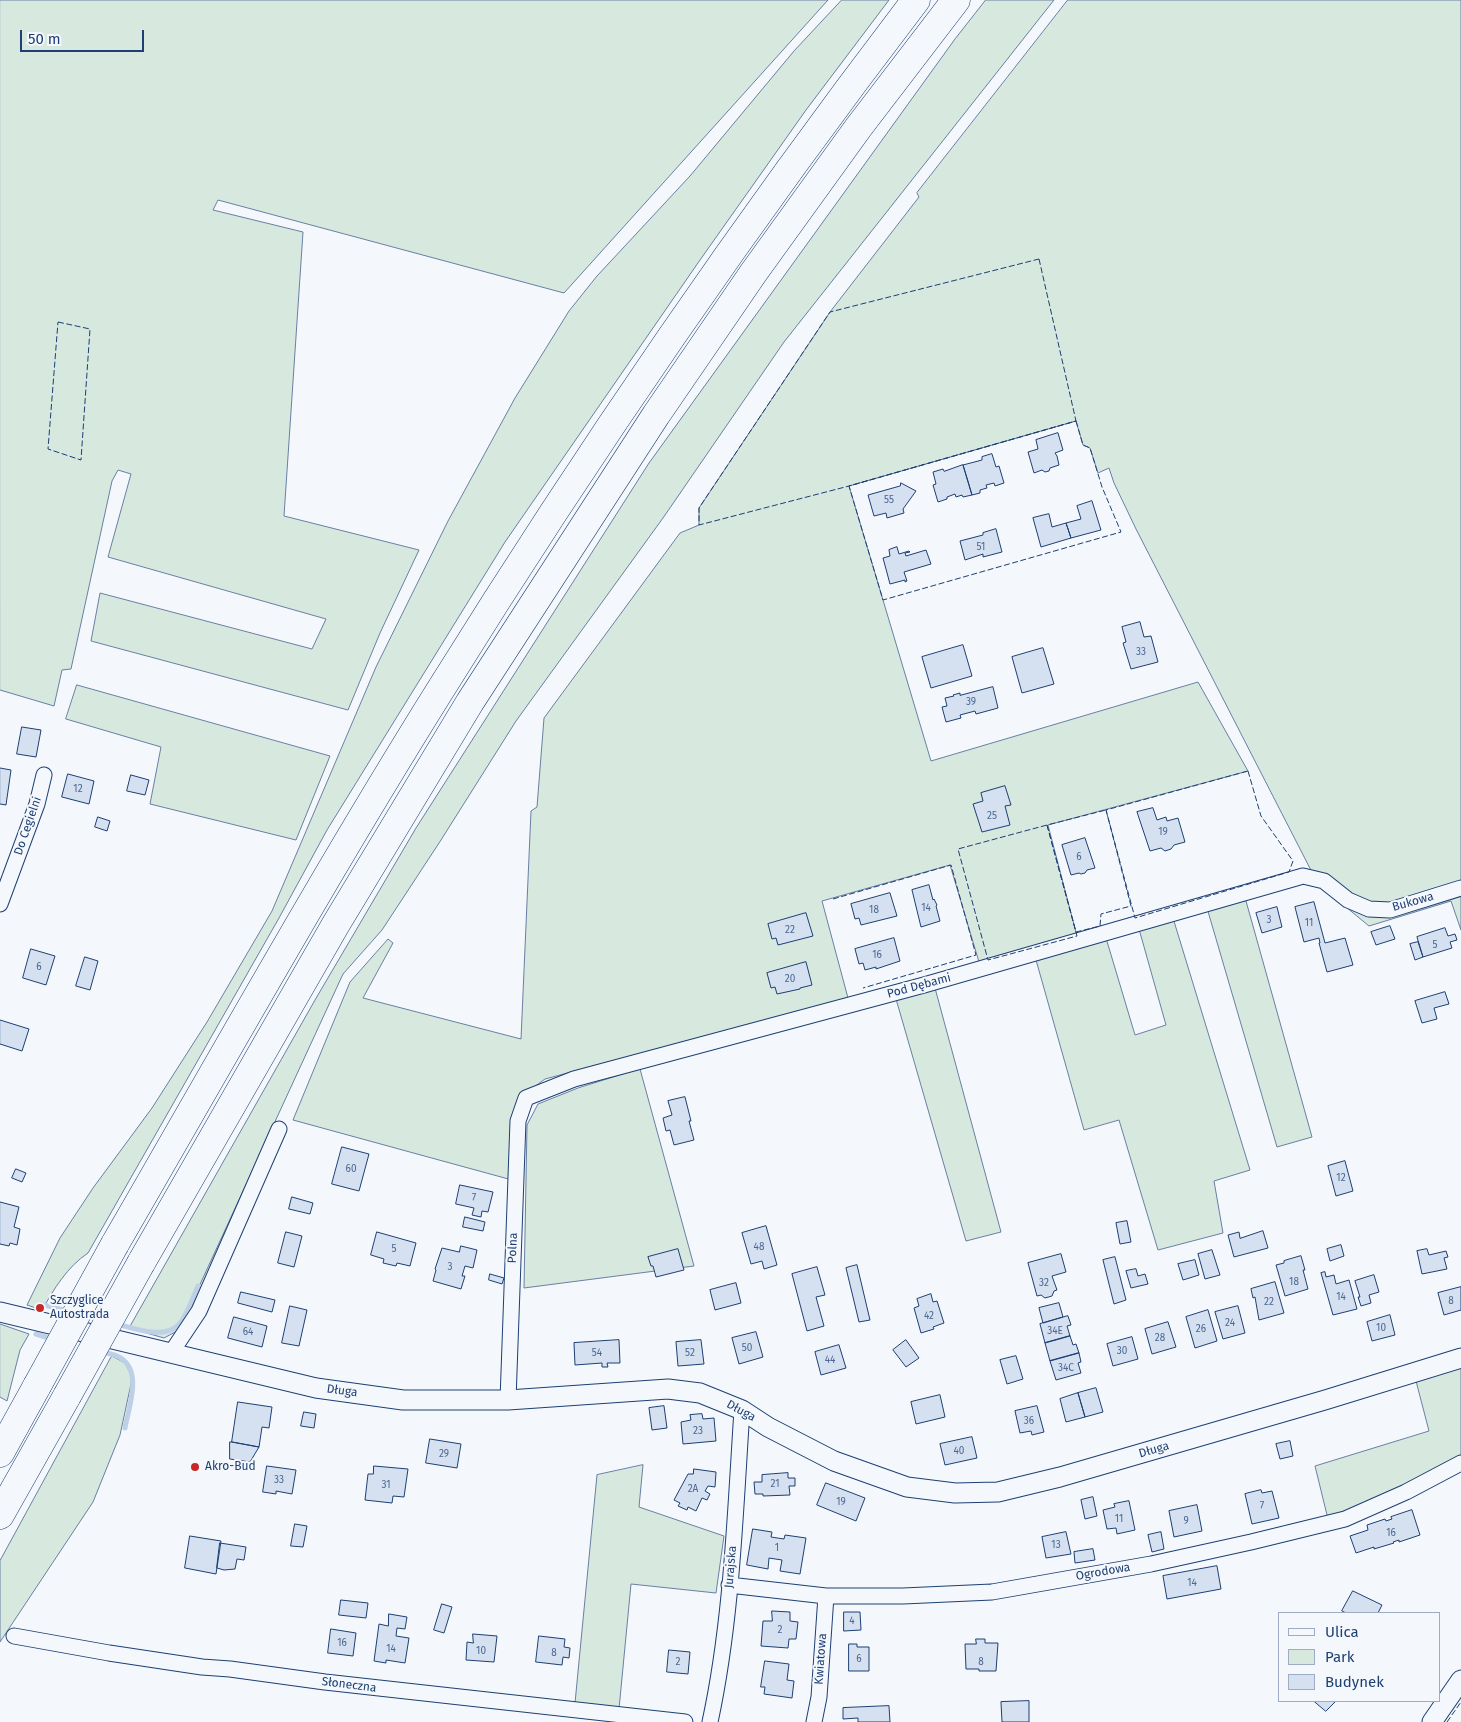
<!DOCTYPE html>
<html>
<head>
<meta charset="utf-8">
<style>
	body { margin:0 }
	#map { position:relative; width:1461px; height:1722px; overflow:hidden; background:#f4f7fb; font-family:"Fira Sans",sans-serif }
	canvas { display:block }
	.legend { position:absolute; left:1278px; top:1612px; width:162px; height:90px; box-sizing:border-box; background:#f4f7fb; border:1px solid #9eadc5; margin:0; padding:6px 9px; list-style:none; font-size:15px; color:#1d3f73 }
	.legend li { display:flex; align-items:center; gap:10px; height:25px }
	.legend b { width:25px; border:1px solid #9eadc5 }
	.scale { position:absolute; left:20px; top:30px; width:124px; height:22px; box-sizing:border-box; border:2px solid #1d3f73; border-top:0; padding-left:6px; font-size:15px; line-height:18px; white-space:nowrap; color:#1d3f73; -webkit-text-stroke:4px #f4f7fb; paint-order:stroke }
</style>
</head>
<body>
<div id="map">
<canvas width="1461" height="1722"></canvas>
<ul class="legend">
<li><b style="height:6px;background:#f4f7fb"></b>Ulica</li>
<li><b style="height:14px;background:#d7e8df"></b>Park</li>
<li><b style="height:14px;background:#d5e0f0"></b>Budynek</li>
</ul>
<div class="scale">50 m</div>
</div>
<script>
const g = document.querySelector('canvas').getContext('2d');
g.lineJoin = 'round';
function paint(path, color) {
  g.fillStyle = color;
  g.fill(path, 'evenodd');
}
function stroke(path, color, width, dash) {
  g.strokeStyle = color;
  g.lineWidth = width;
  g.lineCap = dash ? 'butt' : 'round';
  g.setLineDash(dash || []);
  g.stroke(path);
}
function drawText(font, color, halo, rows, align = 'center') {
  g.font = font + ' "Fira Sans",sans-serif';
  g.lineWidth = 4;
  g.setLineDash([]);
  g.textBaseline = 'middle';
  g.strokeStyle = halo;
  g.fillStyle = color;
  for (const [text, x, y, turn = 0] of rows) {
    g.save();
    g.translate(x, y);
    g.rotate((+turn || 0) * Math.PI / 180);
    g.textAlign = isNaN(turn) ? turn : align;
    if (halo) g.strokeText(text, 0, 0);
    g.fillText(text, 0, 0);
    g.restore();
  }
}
const green = new Path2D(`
	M0,0h828l-264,293 -346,-93 -5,10 90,22 -19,284 135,34 -39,83 -32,77 -257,-69 9,-48 212,56 14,-30 -218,-62 23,-83 -13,-4 -6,11 -41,188 -9,1 -8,36 -54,-16z
	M842,0h47l-83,110 -106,150 -195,282 -178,288 -48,88 -191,335c-21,14 -34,36 -46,57l-15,-5 33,-67 33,-50 59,-80 55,-86 65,-111 104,-244 72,-146 67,-123 54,-87 28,-35 93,-100 104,-125z
	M986,0h68l-270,342 -121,176 -147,203 -75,119 -59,90 -39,44 -164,356 -15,8 -35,-10 186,-328 101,-172 233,-365 306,-424z
	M1068,0h393v930l-10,-29 -82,25 -51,-42 -182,-355 -22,-46 -5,-15 -11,5 -8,-25 -7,-3 -7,-24 -227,65 82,275 267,-79 50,89 -200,54 29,111 -98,26 -29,-97 -128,36 26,97 -303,81 -19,14 -14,87 -219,-60 57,-138 38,-43 5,4 -30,55 158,41 10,-228 6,-4 7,-89 136,-185 19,-8v-17l131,-196 89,-115 -2,-4z
	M77,685l253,71 -34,84 -146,-36 11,-57 -95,-28z
	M1246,901l66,236 -35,10 -70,-239z
	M1173,918l77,252 -36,11 9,52 -65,17 -39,-130 -35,10 -48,-170 70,-22 29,97 31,-10 -27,-96z
	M935,988l66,244 -35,9 -70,-242z
	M640,1069l54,197 -170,22 3,-163 11,-21 40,-16z
	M0,1324l29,10 -9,16 -13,51 -7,-4z
	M112,1356l13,7 6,12v9l-11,51 -27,67 -93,140v-81z
	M1461,1368v91l-133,60 -13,-53 114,-35 -13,-50z
	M643,1465l-4,42 85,29 -8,57 -85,-9 -12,125 -44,-6 22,-228z`);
paint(green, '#d7e8df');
stroke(green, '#687fa3', 1);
stroke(new Path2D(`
	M41,1304l29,8
	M117,1324c18,5 50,17 64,-2 7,-10 12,-24 17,-36
	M36,1334l16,5
	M102,1352c4,1 10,2 15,4 27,12 12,50 8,72`), '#bed0e5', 5);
const building = new Path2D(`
	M1058,433l5,17 -8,3 2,3 2,9 -9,3 -1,3 -4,1 -3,-2 -8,3 -6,-21 10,-3 -2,-9z
	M992,454l4,13 3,-1 5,17 -9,3 -1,-3 -8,2 1,3 -7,2v3l-8,2 -9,-30 19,-5v-3z
	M963,465l9,30 -9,2 -1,-2 -6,2 -1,-3 -8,3v2l-9,3 -5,-17 3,-1 -3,-12 10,-3 1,2z
	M901,483l15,8 -13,18 1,4 -17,5 -1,-5 -12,3 -6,-21 32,-9z
	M1092,501l9,29 -30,8 -5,-15 15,-4 -4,-13z
	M1049,514l3,13 14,-4 5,15 -30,9 -8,-29z
	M996,529l6,23 -19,5v-3l-18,6 -5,-19 23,-6v-2z
	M897,547l2,7 10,-3 1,1 -5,1 1,3 20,-6 5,14 -27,8 3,9 -2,1v-2l-15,4 -7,-26 7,-2 -1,-6z
	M1140,622l4,15 7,-1 7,26 -27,7 -8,-26 3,-1 -4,-15z
	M963,645l9,31 -41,12 -9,-31z
	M1043,648l11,36 -32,9 -10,-36z
	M993,687l5,21 -22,6 -1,-3 -15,4 1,3 -15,4 -4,-15 5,-1 -2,-8 9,-2 -1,-1 7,-2v2z
	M22,727l19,3 -5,27 -19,-3z
	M0,768l11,2 -5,35 -6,-1z
	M68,774l26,7 -5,23 -27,-7z
	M131,775l18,5 -4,15 -18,-4z
	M1005,786l6,19 -6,1 5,19 -28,7 -9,-28 10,-3 -2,-8z
	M1153,808l4,12 9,-3 1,4 11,-3 7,24 -11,3 -3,4 -6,2 -4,-3 -11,3 -13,-39z
	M98,817l12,4 -3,10 -12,-4z
	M1085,838l10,30 -8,2 -2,3 -4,1 -2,-1 -8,2 -9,-30z
	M929,885l4,15 1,-1 3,6 -1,1 4,15 -19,6 -9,-37z
	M890,893l7,23 -36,9 -2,-7 -4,1 -4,-15z
	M1314,902l11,41 20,-5 8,27 -26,7 -8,-29h1l-1,-5 -15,4 -9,-35z
	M1277,907l5,20 -20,6 -6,-20z
	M806,913l7,23 -35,9 -2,-7 -4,1 -4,-15z
	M1390,926l5,13 -19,6 -5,-13z
	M1445,928l3,8 7,-2 2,6 -7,2 2,6 -29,9 -6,-20z
	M894,938l6,23 -24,8v-2l-11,3 -2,-7 -4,1 -4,-15z
	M1418,942l5,15 -8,3 -5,-16z
	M31,949l24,7 -9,29 -23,-7z
	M85,957l13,4 -8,29 -14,-4z
	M806,962l6,23 -12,3v1l-23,5 -2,-7 -4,1 -4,-15z
	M1445,992l4,12 -15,4 3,11 -15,4 -7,-22z
	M0,1020l29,9 -7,22 -22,-7z
	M685,1097l6,24h-2l5,19 -20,5 -4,-15 -4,1 -3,-13 9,-3 -4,-14z
	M342,1147l27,7 -10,37 -27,-7z
	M1345,1161l8,30 -17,5 -8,-30z
	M16,1169l10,4 -4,9 -10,-4z
	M460,1185l33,7 -5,20 -6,-1 -1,6 -9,-2 2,-7 -18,-4z
	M292,1197l21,6 -3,11 -21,-5z
	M0,1202l19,5 -5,20 6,2 -3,16 -7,-2 -1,3 -9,-2z
	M465,1217l20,5 -2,9 -20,-4z
	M1127,1221l4,21 -11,2 -4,-21z
	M766,1226l11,39 -13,4 -2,-8 -11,3 -9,-31z
	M1263,1231l5,17 -34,9 -6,-22 11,-3 1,6z
	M286,1232l16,4 -8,31 -16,-4z
	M377,1232l39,11 -6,23 -13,-3 -1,3 -13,-3 1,-4 -13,-4z
	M1341,1245l3,11 -14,5 -3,-12z
	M461,1246l16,4 -4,18 -8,-2 -3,10h3l-4,13 -28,-8 3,-11 -1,-1 7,-21 17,4z
	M678,1249l6,21 -28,7 -3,-11h-2l-3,-9z
	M1427,1249l2,6 17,-4 2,6 -4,1 3,11 -25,5 -5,-23z
	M1212,1250l8,25 -15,4 -7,-25z
	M1061,1254l5,18 -14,4 5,14 -3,1 -2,5 -7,2 -4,-3 -4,1 -9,-33z
	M1301,1256l4,14h-2l5,19 -23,7 -9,-31 8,-2v-2z
	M1115,1257l11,43 -12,4 -11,-44z
	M1195,1260l4,15 -16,5 -5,-16z
	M857,1265l13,55 -11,2 -13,-54z
	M817,1267l8,28 -9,2 8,29 -17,5 -15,-57z
	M1136,1269l2,7 7,-2 3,10 -17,4 -5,-17z
	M1325,1272l1,5 8,-2 2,9 13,-4 8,29 -24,6 -12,-42z
	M490,1274l14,4 -2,6 -13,-4z
	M1374,1275l5,17 -10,3 2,8 -10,3 -3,-9h2l-5,-16z
	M1275,1282l9,31 -25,7 -4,-23 -2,1 -2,-9z
	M736,1283l5,20 -26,7 -5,-20z
	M1461,1287v23l-17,5 -6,-22z
	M241,1292l34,8 -3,12 -34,-9z
	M931,1294l2,8 4,-1 7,22 -11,4 1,2 -13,4 -7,-25 5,-2 -2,-7z
	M1059,1303l4,14 -20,6 -4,-15z
	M290,1306l17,4 -8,36 -17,-3z
	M1238,1306l7,27 -22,6 -8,-27z
	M1208,1310l9,31 -22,7 -9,-31z
	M1390,1315l5,20 -23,6 -5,-19z
	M1068,1316l3,9 -4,1 3,10 -25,7 -5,-19z
	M234,1317l33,9 -5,21 -34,-9z
	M1168,1322l8,25 -24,7 -7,-25z
	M756,1332l7,25 -24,7 -7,-26z
	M1070,1336l3,9 3,-1 3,9 -29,8 -5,-18z
	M1132,1337l6,22 -25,7 -6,-22z
	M619,1340l1,23h-13l1,4h-6v-4l-27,2 -1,-22z
	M701,1340l3,24 -26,2 -2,-24z
	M906,1340l13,18 -13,9 -13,-17z
	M839,1345l7,23 -25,7 -6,-23z
	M1079,1353l2,9 -3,1 3,10 -25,7 -6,-19z
	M1016,1356l7,23 -16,5 -7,-24z
	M1096,1388l7,24 -18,5 -7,-24z
	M1078,1393l7,24 -19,5 -6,-23z
	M940,1395l5,22 -29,7 -5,-22z
	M238,1402l34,5 -3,21 -7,-1 -3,20 -27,-5z
	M664,1406l3,22 -15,2 -3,-22z
	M1037,1406l7,26 -12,3 -1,-4 -11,2 -5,-22z
	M304,1412l12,2 -2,14 -13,-2z
	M702,1414l1,5 11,-1 2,23 -33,3 -2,-22 10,-2 -1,-5z
	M972,1437l5,21 -32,7 -5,-21z
	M430,1439l31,5 -4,24 -31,-5z
	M1290,1441l3,15 -13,3 -4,-15z
	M230,1442h2l27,5 -9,15 -20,-3z
	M267,1466l29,4 -4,24 -16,-3v3l-13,-2z
	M374,1466l34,3 -4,28 -11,-1 -1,7 -27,-3 3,-26h5z
	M694,1469l22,3 -1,15 -7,-1 -3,5 5,3 -3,6 -5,-2 -6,13 -8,-4 -1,3 -9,-4 2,-3 -6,-3 14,-26h5z
	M788,1473v5h7v8h-6l1,9 -27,1v-2h-8l-1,-12h8v-7z
	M826,1483l39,15 -9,23 -39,-16z
	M1261,1490l1,3 10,-2 7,27 -27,6 -7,-30z
	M1093,1497l4,19 -12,3 -4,-19z
	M1129,1501l6,29 -18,4 -1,-6 -9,1 -4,-19 12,-3 -1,-3z
	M1197,1505l5,26 -28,6 -5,-26z
	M1412,1510l8,25 -21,7v-2l-6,2 1,1 -20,6v-2l-18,6 -6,-17 18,-6 -1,-5 18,-6 1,2 6,-2 -1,-2z
	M295,1524l12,2 -4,21 -12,-1z
	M753,1529l19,3 -1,5 13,2 1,-4 21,3 -6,36 -20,-3 2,-11 -13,-2 -1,11 -21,-4z
	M1066,1532l5,22 -25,4 -4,-21z
	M1161,1532l3,17 -12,3 -4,-17z
	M190,1536l31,5 -5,33 -31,-6z
	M220,1543l26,4 -2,13 -7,-1 -2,10 -11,1 -7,-2z
	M1093,1549l2,11 -20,3 -1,-11z
	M1217,1566l4,23 -54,10 -4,-23z
	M1353,1591l29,14 -4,8h-32l-4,-2z
	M341,1600l27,3 -2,15 -27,-3z
	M442,1604l10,3 -8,26 -10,-3z
	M772,1611l18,1v9l8,1 -2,17h-7l-1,9 -27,-2 2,-25h9z
	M844,1612h16l1,18 -17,1z
	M389,1614l18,3 -2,12 -8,-1 -1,8 13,2 -4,25 -19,-3v3l-12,-2 5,-37 9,2z
	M331,1629l25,4 -3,23 -25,-3z
	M473,1634l24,2 -3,26 -28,-2 1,-18 6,1z
	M539,1636l26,3 -1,8 6,1 -1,10 -6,-1 -1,8 -26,-3z
	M976,1639h9v4h13l-2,28h-17v-2h-13l-1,-25h11z
	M849,1644h8v3h12v24h-20z
	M669,1650l21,2 -2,22 -21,-2z
	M765,1661l24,3 -2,16 7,1 -2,17 -28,-4 1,-7h-4z
	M1029,1701v21h-27l-1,-20z
	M1314,1701h22l-10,10z
	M889,1706l1,16h-32v-4l-15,1v-11z`);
paint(building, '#d5e0f0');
stroke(building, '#1d3f73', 1);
const minor = new Path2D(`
	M0,904l37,-100 7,-29
	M171,1353l28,-42 80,-182
	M508,1400l10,-279 8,-23 48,-19 350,-94 379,-109 21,5 24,19 21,9 21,1 71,-22
	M729,1585l97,11h77l89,-4 159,-28 100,-22 94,-23 61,-27 55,-29
	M14,1636l95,17 93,14 28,2 95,13 360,40
	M710,1722c22,-102 25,-208 32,-312
	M814,1722l5,-25 7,-101`);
const tertiary = new Path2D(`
	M0,1312l316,76 87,12h105l160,-11 32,4 42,17 26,17 66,34 73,26 48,6 43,-1 62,-15 265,-77 136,-42
	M1432,1722l29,-42`);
const motorway = new Path2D(`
	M115,1244c107,-185 211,-371 324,-552 148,-238 307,-470 477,-692
	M141,1263l195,-339 134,-222 186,-287 98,-143 104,-144 98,-128
	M0,1453l37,-67
	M0,1515l67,-119`);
stroke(minor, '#1d3f73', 17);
stroke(tertiary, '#1d3f73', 21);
stroke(motorway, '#1d3f73', 29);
stroke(minor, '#f4f7fb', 15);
stroke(tertiary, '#f4f7fb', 19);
stroke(motorway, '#f4f7fb', 28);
const motorwayBridge = new Path2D(`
	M37,1386l78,-142
	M67,1396l74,-133`);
stroke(motorwayBridge, '#1d3f73', 29, []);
stroke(motorwayBridge, '#f4f7fb', 28);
stroke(new Path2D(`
	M1039,259l37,162 -227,65 -150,39v-17l131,-196z
	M58,322l32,7 -9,131 -33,-11z
	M1076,421l7,24 7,3 12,39 19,45 -238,68 -34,-114z
	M1248,771l13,45 32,45 -4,11 -154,46 -29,-108z
	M1106,810l25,96 -30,8 -1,12 -24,6 -29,-107z
	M1047,825l30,111 -89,24 -30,-111z
	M833,899l118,-34 25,90 -113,33
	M1447,1722l14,-20`), '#1d3f73', 1, [6, 2.5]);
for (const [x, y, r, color] of [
	[40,1308,5,"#c62828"],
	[195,1467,5,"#c62828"]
]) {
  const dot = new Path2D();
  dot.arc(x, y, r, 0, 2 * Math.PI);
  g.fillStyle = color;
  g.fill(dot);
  stroke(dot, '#f4f7fb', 2);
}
drawText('10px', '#4b6792', null, [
	["55",889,500],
	["51",981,547],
	["33",1141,652],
	["39",971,702],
	["12",78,789],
	["25",992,816],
	["19",1163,832],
	["6",1079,857],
	["14",926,908],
	["18",874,910],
	["3",1269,920],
	["11",1309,923],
	["22",790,930],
	["5",1435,945],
	["16",877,955],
	["6",39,967],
	["20",790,979],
	["60",351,1169],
	["12",1341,1178],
	["7",474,1198],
	["48",759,1247],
	["5",394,1249],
	["3",450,1267],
	["18",1294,1282],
	["32",1044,1283],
	["14",1341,1297],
	["8",1451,1301],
	["22",1269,1302],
	["42",929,1316],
	["24",1230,1323],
	["10",1381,1328],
	["26",1201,1329],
	["34E",1055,1331],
	["64",248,1332],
	["28",1160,1338],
	["50",747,1348],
	["30",1122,1351],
	["54",597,1353],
	["52",690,1353],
	["44",830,1360],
	["34C",1066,1368],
	["36",1029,1421],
	["23",698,1431],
	["40",959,1451],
	["29",444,1454],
	["33",279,1480],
	["21",775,1484],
	["31",386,1485],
	["2A",693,1489],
	["19",841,1502],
	["7",1262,1506],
	["11",1119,1519],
	["9",1186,1521],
	["16",1391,1533],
	["13",1056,1545],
	["1",777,1548],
	["14",1192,1583],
	["4",852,1621],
	["2",780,1630],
	["16",342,1643],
	["14",391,1649],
	["10",481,1651],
	["8",554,1653],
	["6",859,1659],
	["2",678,1662],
	["8",981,1662]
]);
drawText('12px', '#1d3f73', '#f4f7fb', [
	["Do Cegielni",28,826,-71],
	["Bukowa",1413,902,-16],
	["Pod Dębami",919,986,-15],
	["Polna",513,1248,-88],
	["Długa",342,1391,8],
	["Długa",741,1411,29],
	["Długa",1154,1450,-16],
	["Jurajska",731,1567,-85],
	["Ogrodowa",1103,1572,-10],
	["Kwiatowa",821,1659,-86],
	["Słoneczna",349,1685,7]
]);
drawText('12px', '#1d3f73', '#f4f7fb', [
	["Szczyglice",50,1301],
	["Autostrada",50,1315],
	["Akro-Bud",205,1467]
], 'left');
</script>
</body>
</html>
